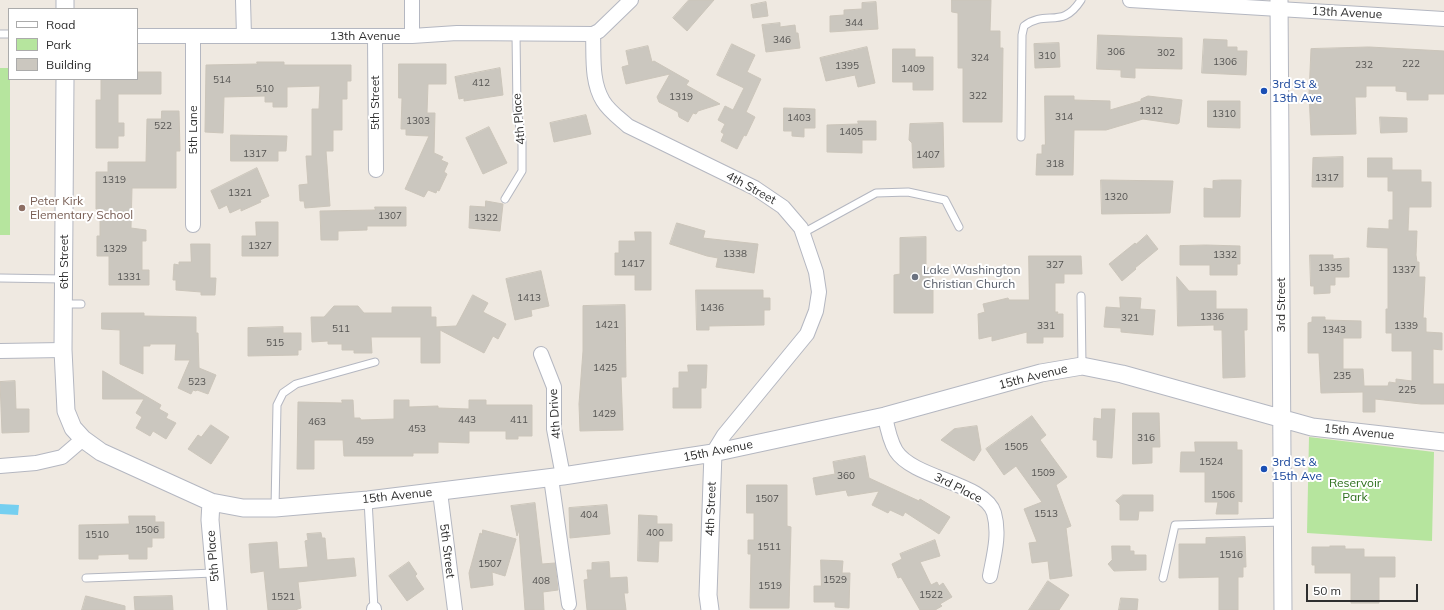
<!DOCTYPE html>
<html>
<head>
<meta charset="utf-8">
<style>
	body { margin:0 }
	#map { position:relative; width:1444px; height:610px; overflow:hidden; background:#efe9e1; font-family:Mulish,sans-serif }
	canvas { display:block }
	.legend { position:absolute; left:8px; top:8px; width:130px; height:72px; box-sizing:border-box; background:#fff; border:1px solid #ababab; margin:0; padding:5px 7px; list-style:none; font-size:12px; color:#2e2e2e }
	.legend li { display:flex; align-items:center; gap:8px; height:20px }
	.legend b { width:20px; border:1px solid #ababab }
	.scale { position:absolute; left:1306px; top:584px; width:112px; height:18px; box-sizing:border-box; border:2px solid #2e2e2e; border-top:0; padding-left:5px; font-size:12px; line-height:14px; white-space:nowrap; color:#2e2e2e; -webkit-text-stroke:3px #fff; paint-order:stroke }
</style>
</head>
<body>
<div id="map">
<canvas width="1444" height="610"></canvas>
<ul class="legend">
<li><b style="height:5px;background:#fff"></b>Road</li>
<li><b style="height:11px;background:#b6e59e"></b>Park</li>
<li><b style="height:11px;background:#cbc7bf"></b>Building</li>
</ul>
<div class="scale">50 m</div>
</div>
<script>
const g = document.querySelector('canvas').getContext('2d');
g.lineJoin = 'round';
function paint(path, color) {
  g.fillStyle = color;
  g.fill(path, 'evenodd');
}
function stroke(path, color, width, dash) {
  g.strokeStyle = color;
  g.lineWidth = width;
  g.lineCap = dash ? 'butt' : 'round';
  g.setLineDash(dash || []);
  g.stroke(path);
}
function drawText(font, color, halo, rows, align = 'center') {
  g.font = font + ' Mulish,sans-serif';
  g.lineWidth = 4;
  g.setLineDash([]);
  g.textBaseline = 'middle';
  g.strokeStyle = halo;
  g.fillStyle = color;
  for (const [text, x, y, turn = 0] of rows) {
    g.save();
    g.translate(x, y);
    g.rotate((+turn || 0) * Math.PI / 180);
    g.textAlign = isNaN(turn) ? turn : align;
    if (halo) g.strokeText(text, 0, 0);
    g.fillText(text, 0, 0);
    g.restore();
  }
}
paint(new Path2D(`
	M0,68h9l1,11v156h-10z
	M1309,437l125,15 -2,89 -125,-8z`), '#b6e59e');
paint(new Path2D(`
	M0,504l19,1 -1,10 -18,-1z`), '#75cff0');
const building = new Path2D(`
	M689,0h25l-27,31 -14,-13z
	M952,0h39l-1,31h10v17h3l-1,74h-39v-54h-5v-55l-6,-1z
	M766,2l2,14 -15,2 -2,-13z
	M876,2l2,27 -48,3v-16l14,-1v-5l18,-1v-6z
	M780,23v4l15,-2 1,8h2l2,15 -34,4 -4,-27z
	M1098,35l84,3v31l-47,-1v10l-14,-1v-7l-24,-1z
	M1204,39l23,1v7h10v4h10l-1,24 -44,-2z
	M1059,43l1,24 -25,1 -1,-24z
	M732,44l23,11 -8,17 14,7 -15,33 9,5 -9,19 -2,-1 -7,14 -16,-8 3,-7 -3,-2 4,-8 -7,-4 7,-14 8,4 11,-22 -27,-13z
	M648,46l4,16 2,-1 35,20 -3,4 34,19 -22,7 -2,3 -3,-1 -5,9 -9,-5 -1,-5 -19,-10 -2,-5 13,-23 -44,10 -4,-17 7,-2 -3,-14z
	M867,47l8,36 -17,4 -3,-12 -29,6 -6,-23z
	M1369,47l75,4v43h-16v6h-21v-8l-11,-1v-5h-30v11h-11l1,37 -45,1 -2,-41 2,-45z
	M893,49h22v8h18v33h-20v-8h-20z
	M257,62h27v3h67v16h-4v18h-5v31h-9v21h-7l4,55 -25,2 -1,-7h-4l-1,-16 9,-1 -2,-28h6v-47h7l1,-23 -33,1v20h-14v-5h-8v-6l-41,1 -1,36 -18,-1 1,-67 51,-1z
	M399,64h47v20h-18l-1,29h8l-1,40 9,4 -2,3 7,3 -4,9 3,2 -8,17 -2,-1 -1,3 -8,-3 -4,7 -19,-8 24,-53 -23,-1v-6h-5l1,-31h-3z
	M500,68l3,27 -39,6v-3l-5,1 -4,-22z
	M137,72h24v22h-43v29h6v13h-6v12h-22v-48h5v-21h36z
	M1045,96h29v4l36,1v9l31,-9v-2l7,-3 34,4 -3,23 -2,1 -34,-5 -37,11h-32l-1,45h-37l1,-21h5v-9h3z
	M1208,101h32v27l-32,-1z
	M784,108l31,1v19h-11v9l-12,-1v-5h-8z
	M162,111h17l1,40h-4v37h-44l-1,40 15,2v11h-4v29h7v15h-40v-29h-12v-20h3v-27h-4v-37h12v-10h38l1,-43h14z
	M586,115l5,19 -37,8 -4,-19z
	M1380,117l27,1v14l-26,1z
	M858,121h18v19h-14v13l-35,-1v-27l31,-1z
	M943,123l1,44 -31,1 -1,-25 -3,-3 1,-16z
	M489,127l18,36 -24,11 -17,-36z
	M231,135l56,1 -1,15h-8v10h-47z
	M1343,157v30h-31l1,-29z
	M1368,158h24v12h29v12h10v25h-22l-1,24h9l-1,24 1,7h2v15h6l-2,41h3v14l16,1v17l-9,-1v35h11v20h-23l-46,-5v13h-12v-20l-42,1 -2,-40h-11v-30l4,-1v-5h13v3l36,1v17h-18v31h20l1,17h24l1,-4 7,1v-4l16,2v-30h-20v-18h-6v-24h2v-61l-21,-1 1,-19 21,1v-9h4v-29h-5v-14h-20z
	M257,168l12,28 -9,4 1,2 -20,9v-3l-11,5 -3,-8 -8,4 -8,-18z
	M1101,180l72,1 -3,32 -68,1z
	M1221,180h20l-1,37h-36v-29l9,1v-8z
	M486,201l17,3 -3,27 -31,-3 1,-22 15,1z
	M375,207h31v19h-39v4l-29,1v9h-17l-1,-29 55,-1z
	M256,222h22v34h-36v-20h14z
	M677,223l28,8 -2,7 55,6 -4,29 -38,-6 2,-9 -11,-2 -37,-12z
	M635,232h16v58h-16v-15h-20v-22h4v-12h16z
	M1147,235l11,14 -23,19 1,1 -14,12 -13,-17 26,-21 1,1z
	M926,237v31h7v45h-39v-38l6,-1v-36z
	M191,244h19v34h6l-1,17h-14v-3l-25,-2v-10h-3l1,-16 5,1v-3h12z
	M1206,245l34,1v18h-3v11h-27v-10h-30v-19z
	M1310,255h23v4l16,-1v19h-14v8h-5v8l-16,1v-8h-3z
	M1029,256h52l1,18h-18v9h-9v29h3l-1,2h6v23h-20v6h-16v-11l-35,9v-5l-13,3 -1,-25 7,-2 -2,-8 25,-6 1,2h20z
	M541,271l8,35 -18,4 1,6 -17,4 -9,-41z
	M1177,277l12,14h27v18h31v21h-3l1,47 -22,1 -1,-48h-8v-5l-36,1z
	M696,290h67v8h7v12h-6v15l-55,1v4h-12z
	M473,295l15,8 -5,9 23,12 -8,15 -5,-3 -9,17 -44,-23v33h-19v-26h-50l1,16h-18v-3h-12v-6h-14v-3l-16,1 -1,-25h13l10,-11h24l6,7h28v-6h39v10h5v10l20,-1z
	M1120,297l21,1 -1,11 15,1 -2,25 -32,-3v-4l-17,-1 2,-20 14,1z
	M625,305l1,72h-5l2,53 -43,1 -1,-27 4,-53v-45z
	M102,313h42v3l52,1v16h2l1,35 17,7 -8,19 -11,-4 -1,1 -3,-1 -2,4 -13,-6 12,-28h-15l1,-16h-26v2h-7v28l-23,-10v-34l-18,-1z
	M283,327v6h18v17h-3v5l-50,1v-28z
	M688,365h19l-1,23h-5v20h-28v-20h6v-16h9z
	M103,371l58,34 -2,4 9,5 -2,4 10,5 -10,16 -13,-8 -3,5 -14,-8 6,-11 -6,-4 8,-14h-41z
	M15,381l1,28h13v23l-27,1 -2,-51z
	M342,400h11l1,18h6l1,2 33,-1v-19h15v7l29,-1v2l31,1v-9h17v5h46v31h-14v3h-12v-8h-37v12l-31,-1v11h-25v3h-69l-1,-16h-29v29h-17l1,-67 44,1z
	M1102,409h13l-3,49 -15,-1v-17h-4l1,-22 7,1z
	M1133,413h26l1,34h-8v16l-19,1z
	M1032,416l14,19 -6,5 27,37 -11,8 15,41 -5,2 6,48 -22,3 -2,-18 -16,2 -3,-20 8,-1 -13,-33 18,-7 -26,-36 -12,9 -18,-26z
	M211,425l18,12 -18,27 -23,-15 10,-14 3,2z
	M977,426l4,24 -7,11 -33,-21 13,-11z
	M1195,442h42v8h5v52l-4,-1v13h-22l2,-12h-13v-30h-25l1,-20h14z
	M865,456l4,22 50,23 1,-2 30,18 -11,17 -34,-22 -2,4 -13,-6 -2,3 -16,-8 7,-14 -31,5 -2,-6 -30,5 -3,-17 22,-4 -2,-12z
	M747,485h40v41l4,1 -2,81h-39l1,-54h-3v-14h6v-27h-7z
	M1123,495h30v16h-14l-1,9h-18v-15l-4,-4z
	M535,503l7,61 13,-1 3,27 -15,2 1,18h-19l-6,-80 -2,6 -6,-30z
	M607,505l3,29 -40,4 -1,-30z
	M639,515l18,1v8h15v17h-13l-1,21 -20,-1z
	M129,516h26v6h9v16h-12v9h-5v12h-18v-5l-31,1v4h-19v-34l50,-1z
	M483,530l33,9 -11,37 -13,-4 1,13 -22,3 -2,-15 11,-40 2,1z
	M321,533l1,5h3l2,22 27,-2 2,18 -58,6 3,26 -6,2h-27l-4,-39 -13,2 -2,-29 28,-2 2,27 29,-2 -3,-26 3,-1 -1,-6z
	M1245,537l1,30h-3v10h-5v33h-19v-33l-40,1v-34h27v-6z
	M935,540l5,16 -20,6 11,23 6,-3 2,4 4,-3 9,14 -12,7 2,2 -7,4h-15l-19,-33 -3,1 -6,-14 10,-5 -2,-5z
	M1112,546h18v5h4v4h12v15l-32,1 -6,-7 4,-4z
	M1330,546h15v3h19v8h31v20h-16v26h-28v-30h-36v-8h-3v-18h18z
	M821,560l22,1 -1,12h8l-1,35 -14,-1v-5h-21v-16h7z
	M409,562l8,12 -2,2 9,13 -17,12 -18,-25z
	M609,562l1,16 17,-1 1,16h-4l2,17h-39l-3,-30 4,-1 -1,-9h5v-7z
	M1048,581l21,14 -10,15h-30z
	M86,596l39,10v4h-43z
	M172,596l1,14h-38l-1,-13z
	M1121,598l17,1 -1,11h-18z`);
paint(building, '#cbc7bf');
stroke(building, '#cbc5ba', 1);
const service = new Path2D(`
	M0,34h9
	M1021,137l1,-102 2,-9c23,-17 38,4 57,-26
	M505,199l17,-28v-30l-5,-32 -1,-75
	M803,233l73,-40 32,-1 37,8 14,27
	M0,278l63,1
	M1081,296l1,69
	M64,304h17
	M368,500l6,109
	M275,508l2,-103 6,-12 13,-9 79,-22
	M86,578l128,-5
	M1163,578l12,-53 108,-3`);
const minor = new Path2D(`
	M243,0l1,36
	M412,0v36
	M1130,0l314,19
	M593,34c1,22 -2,47 10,67 6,10 16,17 25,25l127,62 28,19 18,21 15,44 3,20 -3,19 -9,23 -83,101 -11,18
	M137,36h275l45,-3 136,1 6,-3 32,-31
	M375,36l1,134
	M193,225v-189
	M0,351l63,-1
	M541,354l13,33v42l9,47
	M885,416c2,11 5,25 11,35 18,28 89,32 98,62 6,21 0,42 -4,63
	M0,466l36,-3 26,-6 21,-18
	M551,478l18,126
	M440,492l15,118
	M374,609v1`);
const tertiary = new Path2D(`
	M65,0v9
	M1279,0l4,610
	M65,79l-2,271 3,61 7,17 10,11 18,13 110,50 32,6h32l93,-8 195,-24 150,-23 172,-37 156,-43 41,-7 40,8 190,53 132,15
	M211,502l-1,18 8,90
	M710,610l-2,-15 5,-142`);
stroke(service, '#b4b7c1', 9);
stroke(minor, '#b4b7c1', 16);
stroke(tertiary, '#b4b7c1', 19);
stroke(service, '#fff', 7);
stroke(minor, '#fff', 14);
stroke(tertiary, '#fff', 17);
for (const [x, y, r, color] of [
	[1264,91,4,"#1a4fb4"],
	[22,208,4,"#8d6e63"],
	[915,277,4,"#6b7280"],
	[1264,469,4,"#1a4fb4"]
]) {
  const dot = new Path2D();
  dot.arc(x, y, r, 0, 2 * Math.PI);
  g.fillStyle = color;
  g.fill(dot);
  stroke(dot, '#fff', 1.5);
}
drawText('10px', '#555452', null, [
	["344",854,23],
	["346",782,40],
	["306",1116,52],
	["302",1166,53],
	["310",1047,56],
	["324",980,58],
	["1306",1225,62],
	["222",1411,64],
	["232",1364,65],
	["1395",847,66],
	["1409",913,69],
	["514",222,80],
	["412",481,83],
	["510",265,89],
	["322",978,96],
	["1319",681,97],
	["1312",1151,111],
	["1310",1224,114],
	["314",1064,117],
	["1403",799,118],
	["1303",418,121],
	["522",163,126],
	["1405",851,132],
	["1317",255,154],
	["1407",928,155],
	["318",1055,164],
	["1317",1327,178],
	["1319",114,180],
	["1321",240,193],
	["1320",1116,197],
	["1307",390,216],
	["1322",486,218],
	["1327",260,246],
	["1329",115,249],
	["1338",735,254],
	["1332",1225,255],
	["1417",633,264],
	["327",1055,265],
	["1335",1330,268],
	["1337",1404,270],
	["1331",129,277],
	["1413",529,298],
	["1436",712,308],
	["1336",1212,317],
	["321",1130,318],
	["1421",607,325],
	["331",1046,326],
	["1339",1406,326],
	["511",341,329],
	["1343",1334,330],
	["515",275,343],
	["1425",605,368],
	["235",1342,376],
	["523",197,382],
	["225",1407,390],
	["1429",604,414],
	["443",467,420],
	["411",519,420],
	["463",317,422],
	["453",417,429],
	["316",1146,438],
	["459",365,441],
	["1505",1016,447],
	["1524",1211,462],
	["1509",1043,473],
	["360",846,476],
	["1506",1223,495],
	["1507",767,499],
	["1513",1046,514],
	["404",589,515],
	["1506",147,530],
	["400",655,533],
	["1510",97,535],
	["1511",769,547],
	["1516",1231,555],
	["1507",490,564],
	["1529",835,580],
	["408",541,581],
	["1519",770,586],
	["1522",931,595],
	["1521",283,597]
]);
drawText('12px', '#2e2e2e', '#fff', [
	["13th Avenue",1347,13,3],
	["13th Avenue",365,36],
	["5th Street",375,103,-90],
	["4th Place",519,119,-95],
	["5th Lane",193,130,-90],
	["4th Street",751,188,29],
	["6th Street",64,262,-90],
	["3rd Street",1281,305,-90],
	["15th Avenue",1033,377,-14],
	["4th Drive",555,414,-94],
	["15th Avenue",1359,432,6],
	["15th Avenue",718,451,-11],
	["3rd Place",958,488,27],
	["15th Avenue",397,496,-6],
	["4th Street",711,509,-88],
	["5th Street",447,551,83],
	["5th Place",213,556,-95]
]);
drawText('12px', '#164399', '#fff', [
	["3rd St &",1272,84],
	["13th Ave",1272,98],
	["3rd St &",1272,462],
	["15th Ave",1272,476]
], 'left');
drawText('12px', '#785e54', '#fff', [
	["Peter Kirk",30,201],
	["Elementary School",30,215]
], 'left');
drawText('12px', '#5b616d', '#fff', [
	["Lake Washington",923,270],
	["Christian Church",923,284]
], 'left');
drawText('12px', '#2c6e1b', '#fff', [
	["Reservoir",1355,483],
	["Park",1355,497]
]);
</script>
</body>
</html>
